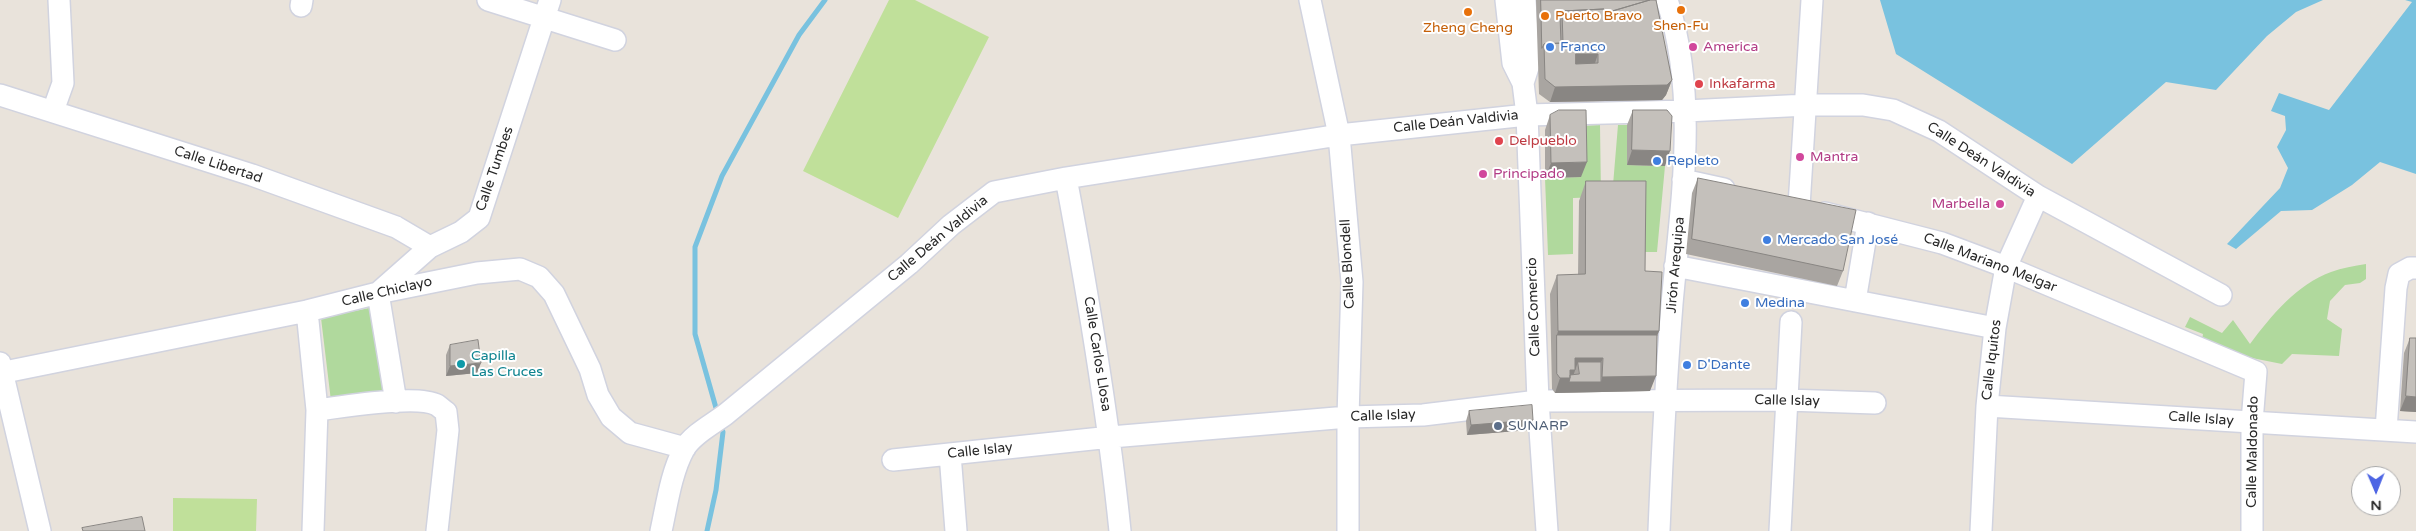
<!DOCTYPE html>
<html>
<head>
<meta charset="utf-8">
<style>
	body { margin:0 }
	#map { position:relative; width:2416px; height:531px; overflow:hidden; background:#e9e3db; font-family:"Varela Round",sans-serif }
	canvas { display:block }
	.north { position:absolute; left:2351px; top:466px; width:50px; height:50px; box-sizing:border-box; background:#fff; border:1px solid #a9a9a9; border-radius:50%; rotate:179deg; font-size:14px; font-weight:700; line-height:20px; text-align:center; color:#282828 }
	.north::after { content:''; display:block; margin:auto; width:18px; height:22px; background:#4d65e4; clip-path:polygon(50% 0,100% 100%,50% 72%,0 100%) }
</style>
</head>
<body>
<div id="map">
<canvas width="2416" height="531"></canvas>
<div class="north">N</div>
</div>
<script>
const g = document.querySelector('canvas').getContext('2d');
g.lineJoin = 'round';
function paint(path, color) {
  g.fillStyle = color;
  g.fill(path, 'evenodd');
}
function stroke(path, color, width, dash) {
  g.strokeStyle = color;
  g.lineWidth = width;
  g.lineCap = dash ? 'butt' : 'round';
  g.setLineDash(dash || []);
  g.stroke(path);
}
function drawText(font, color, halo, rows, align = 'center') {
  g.font = font + ' "Varela Round",sans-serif';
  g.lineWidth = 4;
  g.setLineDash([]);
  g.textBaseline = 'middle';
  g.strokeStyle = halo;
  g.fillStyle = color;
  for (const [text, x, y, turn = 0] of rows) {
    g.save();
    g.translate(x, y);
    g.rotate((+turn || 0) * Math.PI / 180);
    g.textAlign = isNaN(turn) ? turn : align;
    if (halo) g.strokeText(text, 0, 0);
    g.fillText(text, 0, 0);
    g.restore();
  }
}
paint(new Path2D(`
	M1600,125l1,72 -28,1v56l-25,1 -3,-77 36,-1v-51z
	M1618,125h9v40l38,1 -8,86h-15l-30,-55z
	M2366,264v15l-6,4 -15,2 -15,16 -3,18 15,10 -3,27 -47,-2 -10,10 -30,-6 -50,-18 1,-6 -18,-7 5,-10 32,16 11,-13 17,24c21,-28 47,-60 81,-72 11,-4 23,-6 35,-8z
	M374,307l15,87 -58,7 -10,-83z`), '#b0d99d');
paint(new Path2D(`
	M889,0h26l74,37 -91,181 -95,-47z
	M173,498l84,1 -1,32h-83z`), '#c0e09a');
paint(new Path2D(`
	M1880,0h443l-27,12 -29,24 -51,54 -50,-8 -94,82 -176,-110z
	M2405,0h11v174l-36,-12 -28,23 -40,25 -31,1 -45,38 -9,-5 53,-56 8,-20 -11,-21 9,-17 -1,-14 -14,-5 8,-18 50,17 83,-108z`), '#79c2df');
stroke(new Path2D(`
	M718,415l-23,-81v-87l27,-71 77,-141 26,-35
	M707,531l9,-41 7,-58 -2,-6`), '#79c2df', 5);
const minor = new Path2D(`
	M488,0l127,40
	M1310,0l29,135 13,147 -4,135v114
	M1506,0l7,63 10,20 4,32 11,286 9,130
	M301,6l1,-6
	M1523,83l6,-19 -4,-64
	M0,95l252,80 144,52 34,20
	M53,111l10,-28 -4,-83
	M1066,178c22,117 42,234 54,353
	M1683,180l41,9
	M1799,206l13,-206
	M1825,213l117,30 64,24 250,105 -4,50v109
	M1675,266l320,62
	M379,292l51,-45 31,-15 18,-14 71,-218
	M378,293l18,109
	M1855,301l13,-78
	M307,311l10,99 -4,121
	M0,363l40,168
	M0,373l307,-62 71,-18 99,-20 43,-4 19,8 15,17 36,75 8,26 13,22 19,16 55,15
	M1987,406l429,26
	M317,410c25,-3 100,-16 120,-5 3,2 6,5 9,7l2,18 -11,101
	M2386,430l10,-142 3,-14 11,-6h6
	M950,454l6,77
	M893,460l218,-23 237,-20 75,-2 115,-14 249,-1 88,3
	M661,531c6,-27 10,-58 23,-82 9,-15 29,-25 42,-35l183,-150 42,-39 43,-33 72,-14 273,-43 188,-20 159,-4 121,-6h56l30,5 46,21 99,65 183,99
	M1659,531c3,-76 7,-151 13,-227 9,-101 27,-206 -5,-304
	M1780,531l11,-209
	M1981,531l6,-125 8,-78 11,-61 32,-71`);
stroke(minor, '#d1d3df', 24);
stroke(minor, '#fff', 21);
paint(new Path2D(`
	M1536,0h120l16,80 -6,15 -4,5 -112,2 -11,-8z
	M1633,110l32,56 -38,-1v-40z
	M1550,115l31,62 -36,1v-48z
	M1698,178l145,93 -6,15 -151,-32 6,-61z
	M1586,181l59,90 14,60 -2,4 -7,56 -95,2 -3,-4 -2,-95 7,-19h21l1,-74z
	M2410,338h6v74l-16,-1 4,-58z
	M450,345l27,28 -31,3v-21z
	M1469,411l64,9 -3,10 -63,5 -1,-14z`), '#a9a5a1');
paint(new Path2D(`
	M1576,54h22l-5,15h-22z
	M1672,80l-6,15 -4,5 -112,2 5,-15z
	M1632,150l38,1 -5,15 -38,-1z
	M1587,162l-6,15 -36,1 6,-15z
	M1558,331h101l-7,19 -95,-15z
	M1575,358h28l-6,15 -19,-11 -7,20h30l1,-5 54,-1 -6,15 -95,2 5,-15z
	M481,363l-4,10 -31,3 4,-10z
	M2406,396l10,1v15l-16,-1z
	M1533,420l-3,10 -63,5 4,-10z`), '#898683');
const building = new Path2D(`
	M1541,0h109l-45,13 -1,-4 -42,2 -2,5 1,27 -17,1 -2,4z
	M1650,0h6l16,80 -5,5 -112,2 -10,-8 -1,-35 19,-1 -1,-32 42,-2 1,4zM1576,54h22v9l-22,1z
	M1559,110h27l1,52 -36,1 -1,-48z
	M1633,110h34l5,6 -2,35 -38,-1z
	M1698,178l158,32 -13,61 -151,-32z
	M1586,181h60l-1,90 17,1 -3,59h-101l-1,-56 28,-1z
	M1557,335h100l-1,41 -54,1 1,-19h-28v12h-5v8h-10l-3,-4z
	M2410,338h6v59l-10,-1z
	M478,340l3,23 -31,3v-21z
	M1578,362h23v20h-32l1,-4v-3l9,-1z
	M1532,405l1,15 -62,5 -2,-14z
	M142,517l3,14h-62l-1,-3z`);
paint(building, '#c4c0bb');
stroke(building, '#898683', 1);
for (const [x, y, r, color] of [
	[1681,10,5,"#e8710a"],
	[1468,12,5,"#e8710a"],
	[1545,16,5,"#e8710a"],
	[1550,47,5,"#3f7fe0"],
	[1693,47,5,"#d1479c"],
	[1699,84,5,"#e0444e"],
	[1499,141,5,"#e0444e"],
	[1800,157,5,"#d1479c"],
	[1657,161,5,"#3f7fe0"],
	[1483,174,5,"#d1479c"],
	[2000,204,5,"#d1479c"],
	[1767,240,5,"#3f7fe0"],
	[1745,303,5,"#3f7fe0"],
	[461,364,5,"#0f9aa8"],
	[1687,365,5,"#3f7fe0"],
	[1498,426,5,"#5c6f8a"]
]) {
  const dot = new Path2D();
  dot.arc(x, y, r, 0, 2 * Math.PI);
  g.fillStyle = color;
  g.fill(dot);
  stroke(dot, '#fff', 2);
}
drawText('14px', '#c56008', '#fff', [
	["Puerto Bravo",1555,16,"left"],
	["Shen-Fu",1681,26],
	["Zheng Cheng",1468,28]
]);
drawText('14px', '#366cbe', '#fff', [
	["Franco",1560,47],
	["Repleto",1667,161],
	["Mercado San José",1777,240],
	["Medina",1755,303],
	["D'Dante",1697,365]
], 'left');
drawText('14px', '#b23c85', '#fff', [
	["America",1703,47],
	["Mantra",1810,157],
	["Principado",1493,174],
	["Marbella",1990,204,"right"]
], 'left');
drawText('14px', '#be3a42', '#fff', [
	["Inkafarma",1709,84],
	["Delpueblo",1509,141]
], 'left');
drawText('14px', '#282828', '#fff', [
	["Calle Deán Valdivia",1456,122,-6],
	["Calle Deán Valdivia",1981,160,33],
	["Calle Libertad",218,165,18],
	["Calle Tumbes",495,169,-71],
	["Calle Deán Valdivia",938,239,-40],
	["Calle Mariano Melgar",1990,263,21],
	["Calle Blondell",1348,264,-93],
	["Jirón Arequipa",1676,265,-85],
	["Calle Chiclayo",387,292,-13],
	["Calle Comercio",1534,307,-92],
	["Calle Carlos Llosa",1097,354,81],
	["Calle Iquitos",1992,360,-83],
	["Calle Islay",1787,401,1],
	["Calle Islay",1383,416,-2],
	["Calle Islay",2201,419,4],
	["Calle Islay",980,451,-6],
	["Calle Maldonado",2253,452,-89]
]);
drawText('14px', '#0d838f', '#fff', [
	["Capilla",471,356],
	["Las Cruces",471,372]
], 'left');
drawText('14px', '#4e5e75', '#fff', [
	["SUNARP",1508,426]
], 'left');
</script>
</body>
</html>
